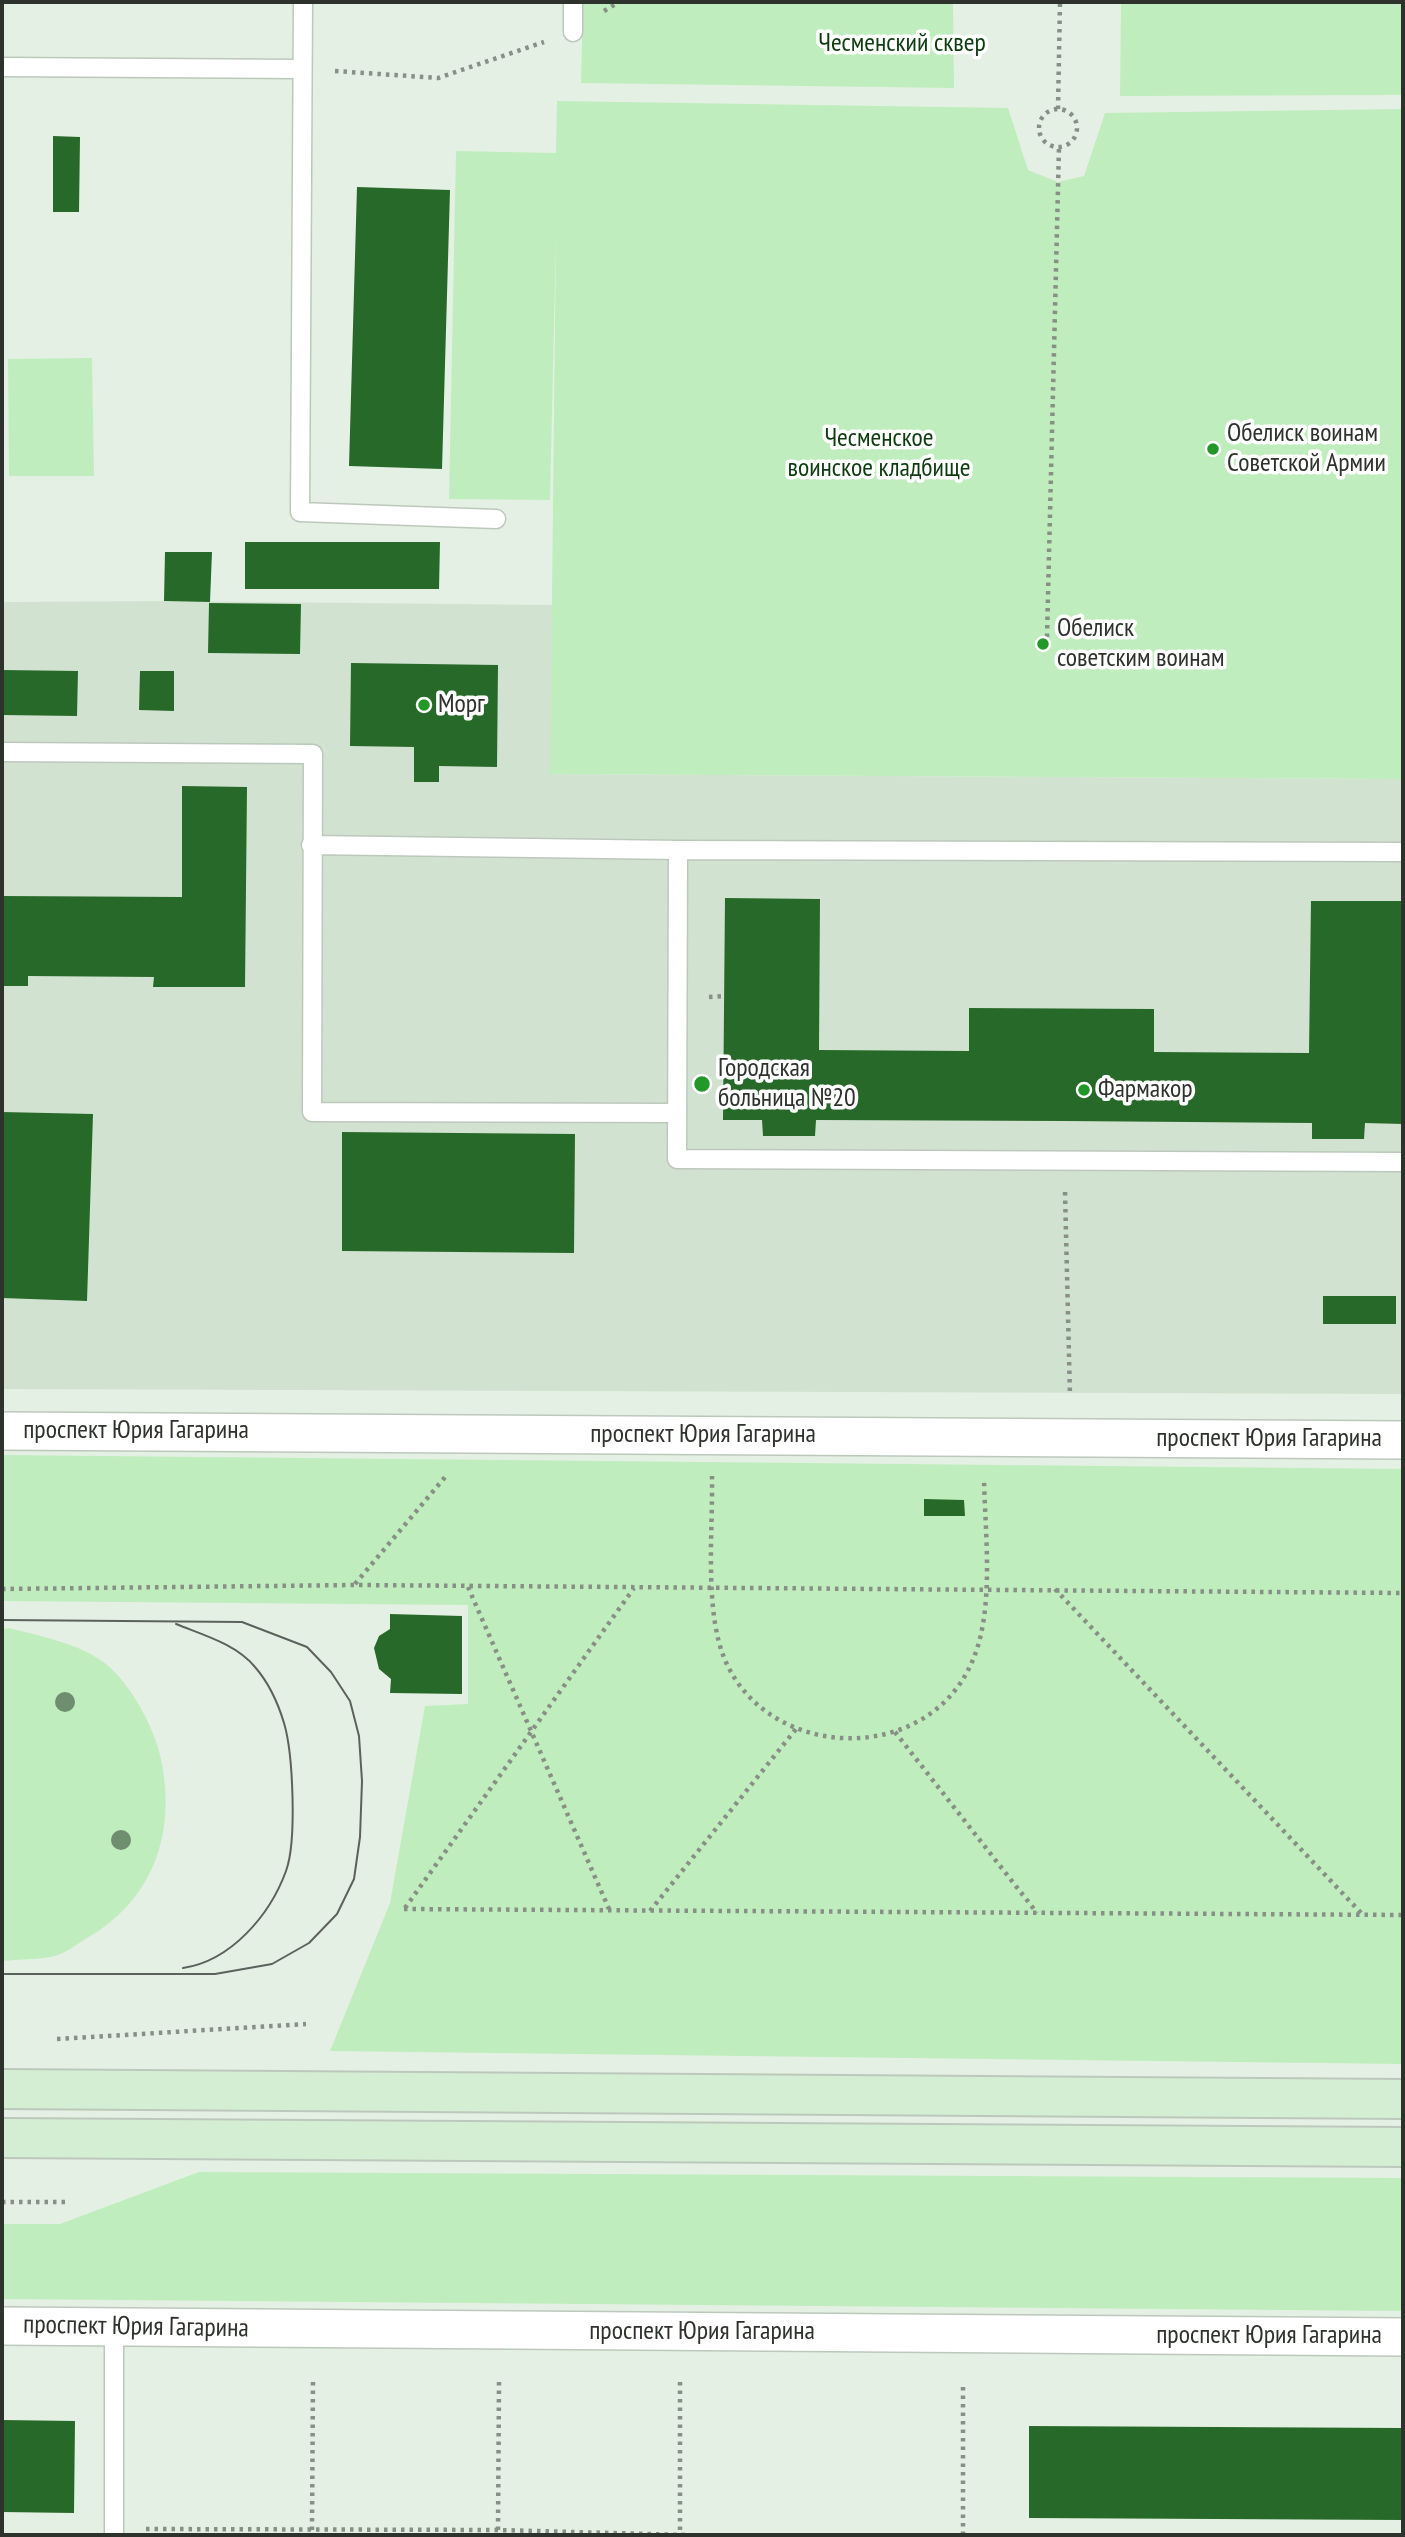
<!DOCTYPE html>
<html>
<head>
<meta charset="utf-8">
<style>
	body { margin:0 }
	#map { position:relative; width:1405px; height:2537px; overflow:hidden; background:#e5f0e4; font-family:"PT Sans Narrow",sans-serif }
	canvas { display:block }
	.frame { position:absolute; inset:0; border:4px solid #2e322d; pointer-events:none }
</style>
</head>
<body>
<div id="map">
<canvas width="1405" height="2537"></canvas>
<div class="frame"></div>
</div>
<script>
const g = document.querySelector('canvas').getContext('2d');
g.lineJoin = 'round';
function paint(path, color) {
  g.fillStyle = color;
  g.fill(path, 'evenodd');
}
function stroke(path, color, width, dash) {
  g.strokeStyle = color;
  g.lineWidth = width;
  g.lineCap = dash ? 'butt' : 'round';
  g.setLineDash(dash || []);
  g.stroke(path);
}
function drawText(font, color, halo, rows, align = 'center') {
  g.font = font + ' "PT Sans Narrow",sans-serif';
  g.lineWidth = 7;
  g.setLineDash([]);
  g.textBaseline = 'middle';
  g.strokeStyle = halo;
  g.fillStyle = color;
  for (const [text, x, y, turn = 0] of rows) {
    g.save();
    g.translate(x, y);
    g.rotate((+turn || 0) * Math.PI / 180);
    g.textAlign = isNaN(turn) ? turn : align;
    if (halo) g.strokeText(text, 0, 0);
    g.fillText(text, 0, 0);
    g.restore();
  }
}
paint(new Path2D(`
	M164,601l390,4 -3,169 852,5v615l-1401,-5v-787z`), '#d2e2d1');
paint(new Path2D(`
	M583,2h370l1,86 -373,-5z
	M1121,2h282v93l-283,1z
	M557,101l451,7 20,62 30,12 26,-6 21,-63 298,-4v670l-853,-5 6,-539 -6,265 -101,-1 7,-348 100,2z
	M92,358l2,118h-85l-1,-117z
	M2,1455l1401,14v595l-1073,-13 60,-148 35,-197 43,-2v-99l-466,-4z
	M9,1628c30,8 64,14 90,31 27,17 52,62 60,92 19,75 -2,147 -72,187 -10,6 -21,15 -32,18 -17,4 -36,3 -53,5v-332z
	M199,2172l1204,6v133l-1401,-12v-75h58z`), '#bfedbd');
paint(new Path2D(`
	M53,136l27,1 -1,75h-26z
	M357,187l93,3 -8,279 -93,-3z
	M245,542h195l-1,47h-194z
	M165,552h47l-2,50 -46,-1z
	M209,603l92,1 -1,50 -92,-1z
	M351,663l147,2 -1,102 -58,-1v16h-25v-35l-64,-1z
	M2,670l76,1 -1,45 -75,-1z
	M140,671h34v40l-35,-1z
	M182,786l65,1 -2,200h-92l1,-10 -126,-1v10h-26v-90l180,1z
	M725,898l95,1 -1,151 150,1v-43l185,1v43l155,1 2,-152h92v223l-38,-1 -1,16h-52v-16l-248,-2 -248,-1 -1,16h-52l-1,-16h-39z
	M2,1112l91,2 -6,187 -85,-3z
	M342,1132l233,2 -1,119 -232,-2z
	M1323,1296h73v28h-73z
	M924,1499l40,1 1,16h-41z
	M390,1614l72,2v78l-72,-1 1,-14 -12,-10 -5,-21 5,-12 11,-7z
	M2,2420l73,1 -1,92 -72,-1z
	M1029,2426l374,2v92l-374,-2z`), '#276928');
const lane = new Path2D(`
	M303,2l-3,510 196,7
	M573,32v-30
	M2,67l300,2
	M2,752l311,2 -1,358 365,1
	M311,845l367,5 725,2
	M678,850l-1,309 726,3
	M114,2535v-208`);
const street = new Path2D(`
	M2,1431l1401,9
	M2,2326l1401,11`);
const secondary = new Path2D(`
	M2,2089l1401,10
	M2,2138l1401,9`);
stroke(lane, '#bdc8bc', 21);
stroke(street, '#bdc8bc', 40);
stroke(secondary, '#bdc8bc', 42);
stroke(new Path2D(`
	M604,11l15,-9
	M335,71l103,7 106,-36
	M1058,109l2,-107
	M1039 128a19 19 0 1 1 38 0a19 19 0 1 1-38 0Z
	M1047,637l12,-490
	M709,997l15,-1
	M1065,1192l5,204
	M712,1476c1,54 -8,135 13,184 44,102 202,106 247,2 23,-52 13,-127 12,-184
	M355,1584l91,-108
	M468,1587l141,322
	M2,1589l353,-4 1048,8
	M1055,1589l309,327
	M895,1732l142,181
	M405,1908l229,-320
	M404,1909l999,6
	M650,1911l146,-182
	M57,2039l249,-15
	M2,2202h67
	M680,2382v152
	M146,2529l352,1 189,5
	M312,2530l1,-151
	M498,2530l1,-149
	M963,2535v-151`), '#878f86', 4.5, [3.5, 5]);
stroke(lane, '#fff', 18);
stroke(street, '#fff', 37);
stroke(secondary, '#d4eed4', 38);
stroke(new Path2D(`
	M2,1620l240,2 65,25 24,25 19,29 9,35 3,45 -2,56 -6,42 -17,35 -28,29 -37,21 -57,10h-213
	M176,1624c27,11 60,20 79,43 13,15 23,36 29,56 9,30 13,118 2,148 -16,44 -55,90 -103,97`), '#5c625b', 2);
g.fillStyle = '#6e8e6f';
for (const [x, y] of [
	[65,1702],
	[121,1840]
]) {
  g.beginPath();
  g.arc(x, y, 10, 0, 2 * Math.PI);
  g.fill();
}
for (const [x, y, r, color] of [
	[1213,449,7,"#229829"],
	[1043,644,7,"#229829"],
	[424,705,7,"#229829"],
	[702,1084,9,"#229829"],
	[1084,1090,7,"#229829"]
]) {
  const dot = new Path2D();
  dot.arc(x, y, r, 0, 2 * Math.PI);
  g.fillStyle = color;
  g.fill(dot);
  stroke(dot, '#fff', 2.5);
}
drawText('26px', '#0d3d0f', '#fff', [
	["Чесменский сквер",902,44],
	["Чесменское",879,439],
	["воинское кладбище",879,469]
]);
drawText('26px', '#2e322d', '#fff', [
	["Обелиск воинам",1227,434],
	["Советской Армии",1227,464],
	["Обелиск",1057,629],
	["советским воинам",1057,659],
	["Морг",438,705],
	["Городская",718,1069],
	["больница №20",718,1099],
	["Фармакор",1098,1090]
], 'left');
drawText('26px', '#2e322d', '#fff', [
	["проспект Юрия Гагарина",136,1431],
	["проспект Юрия Гагарина",703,1435],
	["проспект Юрия Гагарина",1269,1439],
	["проспект Юрия Гагарина",136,2327,1],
	["проспект Юрия Гагарина",702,2332],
	["проспект Юрия Гагарина",1269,2336]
]);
</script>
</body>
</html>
